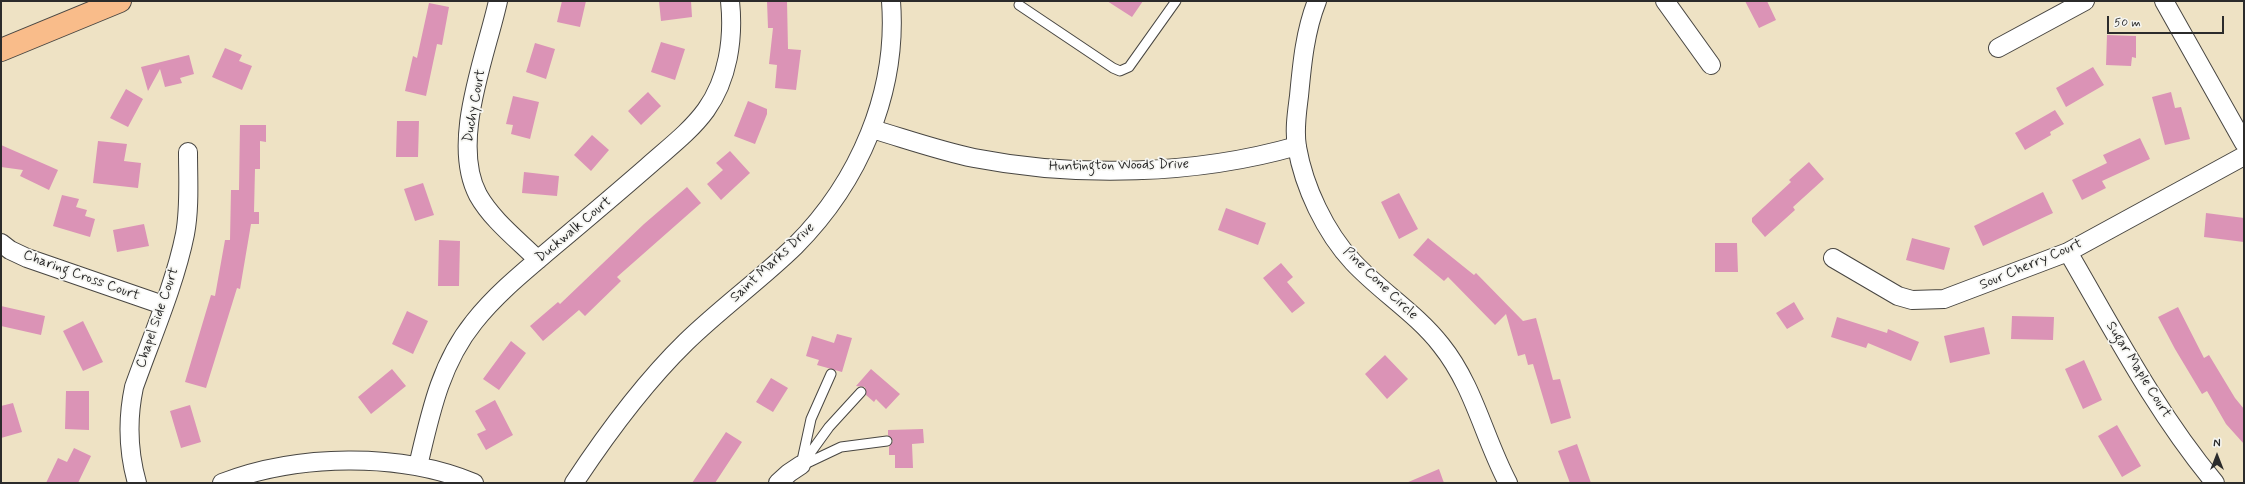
<!DOCTYPE html>
<html>
<head>
<meta charset="utf-8">
<style>
	body { margin:0 }
	#map { position:relative; width:2245px; height:484px; overflow:hidden; background:#eee2c4; font-family:Mynerve,sans-serif }
	canvas { display:block }
	.frame { position:absolute; inset:0; border:2px solid #2b2b2b; pointer-events:none }
	.north { position:absolute; left:2197px; top:436px; width:40px; height:40px; -webkit-text-stroke:3px #f6f6f2; paint-order:stroke; rotate:0deg; font-size:11px; font-weight:700; line-height:16px; text-align:center; color:#2b2b2b }
	.north::after { content:''; display:block; margin:auto; width:14px; height:18px; background:#2b2b2b; clip-path:polygon(50% 0,100% 100%,50% 72%,0 100%) }
	.scale { position:absolute; left:2107px; top:16px; width:117px; height:18px; box-sizing:border-box; border:2px solid #2b2b2b; border-top:0; padding-left:5px; font-size:12px; line-height:14px; white-space:nowrap; color:#2b2b2b; -webkit-text-stroke:3px #f6f6f2; paint-order:stroke }
</style>
</head>
<body>
<div id="map">
<canvas width="2245" height="484"></canvas>
<div class="frame"></div>
<div class="north">N</div>
<div class="scale">50 m</div>
</div>
<script>
const g = document.querySelector('canvas').getContext('2d');
g.lineJoin = 'round';
function paint(path, color) {
  g.fillStyle = color;
  g.fill(path, 'evenodd');
}
function stroke(path, color, width, dash) {
  g.strokeStyle = color;
  g.lineWidth = width;
  g.lineCap = dash ? 'butt' : 'round';
  g.setLineDash(dash || []);
  g.stroke(path);
}
function drawText(font, color, halo, rows, align = 'center') {
  g.font = font + ' Mynerve,sans-serif';
  g.lineWidth = 3.5;
  g.setLineDash([]);
  g.textBaseline = 'middle';
  g.strokeStyle = halo;
  g.fillStyle = color;
  for (const [text, x, y, turn = 0] of rows) {
    g.save();
    g.translate(x, y);
    g.rotate((+turn || 0) * Math.PI / 180);
    g.textAlign = isNaN(turn) ? turn : align;
    if (halo) g.strokeText(text, 0, 0);
    g.fillText(text, 0, 0);
    g.restore();
  }
}
paint(new Path2D(`
	M562,1h24l-6,26 -23,-5z
	M659,1h32l1,16 -31,4z
	M767,1h20l1,48 13,1 -5,40 -21,-2 2,-23 -8,-1 4,-36h-5z
	M1107,1h36l-11,16z
	M1745,1h22l9,19 -17,8z
	M429,3l20,4 -7,38 -5,-1 -11,52 -21,-5 8,-35 4,2z
	M2107,35l29,1v22l-4,-1 -1,9 -25,-1z
	M661,42l24,7 -10,31 -24,-8z
	M535,43l20,6 -9,30 -20,-7z
	M225,48l17,7 -3,6 13,5 -10,24 -30,-13z
	M189,55l5,19 -14,4 2,5 -17,4 -5,-18 -12,22 -7,-24z
	M2093,67l11,18 -38,22 -10,-19z
	M126,89l17,10 -15,28 -18,-9z
	M648,92l13,14 -20,19 -13,-14z
	M2171,92l4,16 6,-1 9,32 -25,6 -13,-48z
	M513,96l26,6 -9,37 -19,-5 2,-9 -7,-1z
	M748,101l19,8v5l-12,30 -21,-8z
	M2055,110l9,14 -14,8 1,3 -26,15 -10,-17z
	M397,121h22l-1,36h-22z
	M240,125h26v17l-6,-1v28h-5l-1,43h5v12h-8l-11,65 -3,-1 -31,100 -21,-6 26,-87 4,1 10,-56h5l1,-50h8z
	M592,135l17,15 -18,21 -17,-16z
	M2140,138l10,21 -48,22 4,7 -24,12 -10,-20 35,-17 -4,-8z
	M98,141l29,3 -3,17 17,2 -3,25 -45,-5z
	M1,145l57,25 -9,20 -29,-14 3,-6 -22,-3z
	M730,151l20,22 -29,27 -14,-16 16,-14 -7,-7z
	M1809,162l15,17 -31,28 2,3 -30,27 -13,-15v-4l39,-36 -2,-2z
	M524,172l35,4 -2,20 -35,-3z
	M423,183l11,32 -19,6 -11,-32z
	M687,187l14,16 -84,74 4,4 -36,35 -6,-6 -36,31 -13,-15 28,-24 2,2 84,-80z
	M2043,192l10,21 -70,33 -9,-20z
	M1399,193l19,36 -19,10 -18,-37z
	M62,195l17,4 -3,8 11,3 -2,6 10,3 -5,18 -37,-11z
	M1226,208l40,15 -8,22 -40,-15z
	M2206,213l38,5v24l-40,-5z
	M144,224l5,22 -32,6 -4,-22z
	M1428,238l46,37 2,-2 47,48 13,-3 17,62 7,-1 11,39 -20,6 -18,-60 -5,1 -3,-11 -7,2 -12,-42 -11,11 -47,-48 -4,4 -31,-26z
	M1912,238l38,10 -6,22 -38,-10z
	M439,240l21,1 -1,45h-21z
	M1715,243h22l1,29h-23z
	M1281,263l12,14 -6,5 18,21 -13,10 -29,-35z
	M1794,302l10,17 -17,10 -11,-16z
	M1,306l44,10 -4,19 -40,-9z
	M2178,307l26,51 5,-3 26,43 9,11v35l-18,-20 -19,-33 -5,3 -27,-45 -17,-32z
	M407,311l21,10 -15,33 -21,-10z
	M2012,316l42,1 -1,23 -42,-1z
	M1837,317l50,16 1,-4 31,13 -8,19 -43,-18 -2,5 -35,-11z
	M83,321l20,41 -20,9 -20,-40z
	M1984,327l6,27 -40,9 -6,-27z
	M837,334l15,4 -10,34 -25,-7 2,-5 -13,-4 6,-20 22,7z
	M511,341l15,12 -27,37 -16,-11z
	M1385,355l23,24 -21,20 -22,-25z
	M2084,360l18,40 -19,9 -18,-40z
	M392,369l14,17 -35,28 -13,-17z
	M871,369l29,25 -14,15 -10,-10 -2,3 -8,-7 -1,-8 -9,-1z
	M771,378l17,10 -15,24 -17,-10z
	M66,391h23v39l-24,-1z
	M495,400l18,35 -27,15 -9,-16 9,-4 -11,-19z
	M13,403l9,29 -21,6v-32z
	M190,405l11,37 -20,6 -11,-37z
	M2117,425l24,41 -19,11 -24,-41z
	M923,429l1,14 -12,1 1,24h-18v-13h-6v-8l4,-6 -5,-6v-5z
	M726,432l16,10 -27,41h-23z
	M1577,444l14,39h-21l-12,-32z
	M74,448l17,8 -13,27h-32l12,-25 9,4z
	M1439,469l5,14h-38z`), '#db93b6');
const service = new Path2D(`
	M1019,5l94,63 7,3 9,-4 47,-66
	M803,463l26,-36 32,-35
	M801,465l10,-46 20,-45
	M803,465l38,-18 46,-6`);
const minor = new Path2D(`
	M498,1c-12,55 -48,141 -20,194 14,25 40,45 60,65
	M1317,1c-12,30 -15,63 -18,95 -2,16 -5,34 -2,51 7,40 28,85 56,115 28,30 63,51 88,83 33,41 43,93 67,138
	M1665,1l46,64
	M2164,1l80,142
	M1998,48l87,-47
	M872,129c34,10 68,22 102,29 103,20 222,17 323,-12
	M1,243l9,7 17,8 136,47
	M2068,252c46,79 88,160 147,231
	M1833,258l65,38 14,4 32,-1 124,-47 176,-96
	M418,466c12,-51 22,-102 56,-144 23,-29 52,-52 79,-75 31,-26 63,-53 94,-80 20,-18 43,-35 59,-57 22,-31 28,-71 24,-109
	M137,483c-9,-32 -10,-63 -3,-96 17,-48 41,-103 51,-153 5,-27 3,-55 3,-82
	M222,483c75,-29 178,-31 252,0
	M574,483c33,-50 69,-99 112,-141 35,-34 74,-62 109,-96 64,-64 103,-154 96,-245
	M778,483l11,-10 12,-8`);
const primary = new Path2D(`
	M1,50l119,-49`);
stroke(service, '#484642', 11);
stroke(minor, '#484642', 20);
stroke(primary, '#484642', 24);
stroke(service, '#fff', 9);
stroke(minor, '#fff', 18);
stroke(primary, '#f9bc8a', 22);
drawText('14px', '#2b2b2b', '#f6f6f2', [
	["Duchy Court",475,106,-80],
	["Huntington Woods Drive",1119,166,-1],
	["Duckwalk Court",574,230,-40],
	["Saint Marks Drive",773,263,-43],
	["Sour Cherry Court",2031,265,-23],
	["Charing Cross Court",81,276,20],
	["Pine Cone Circle",1380,284,44],
	["Chapel Side Court",158,318,-71],
	["Sugar Maple Court",2138,370,58]
]);
</script>
</body>
</html>
